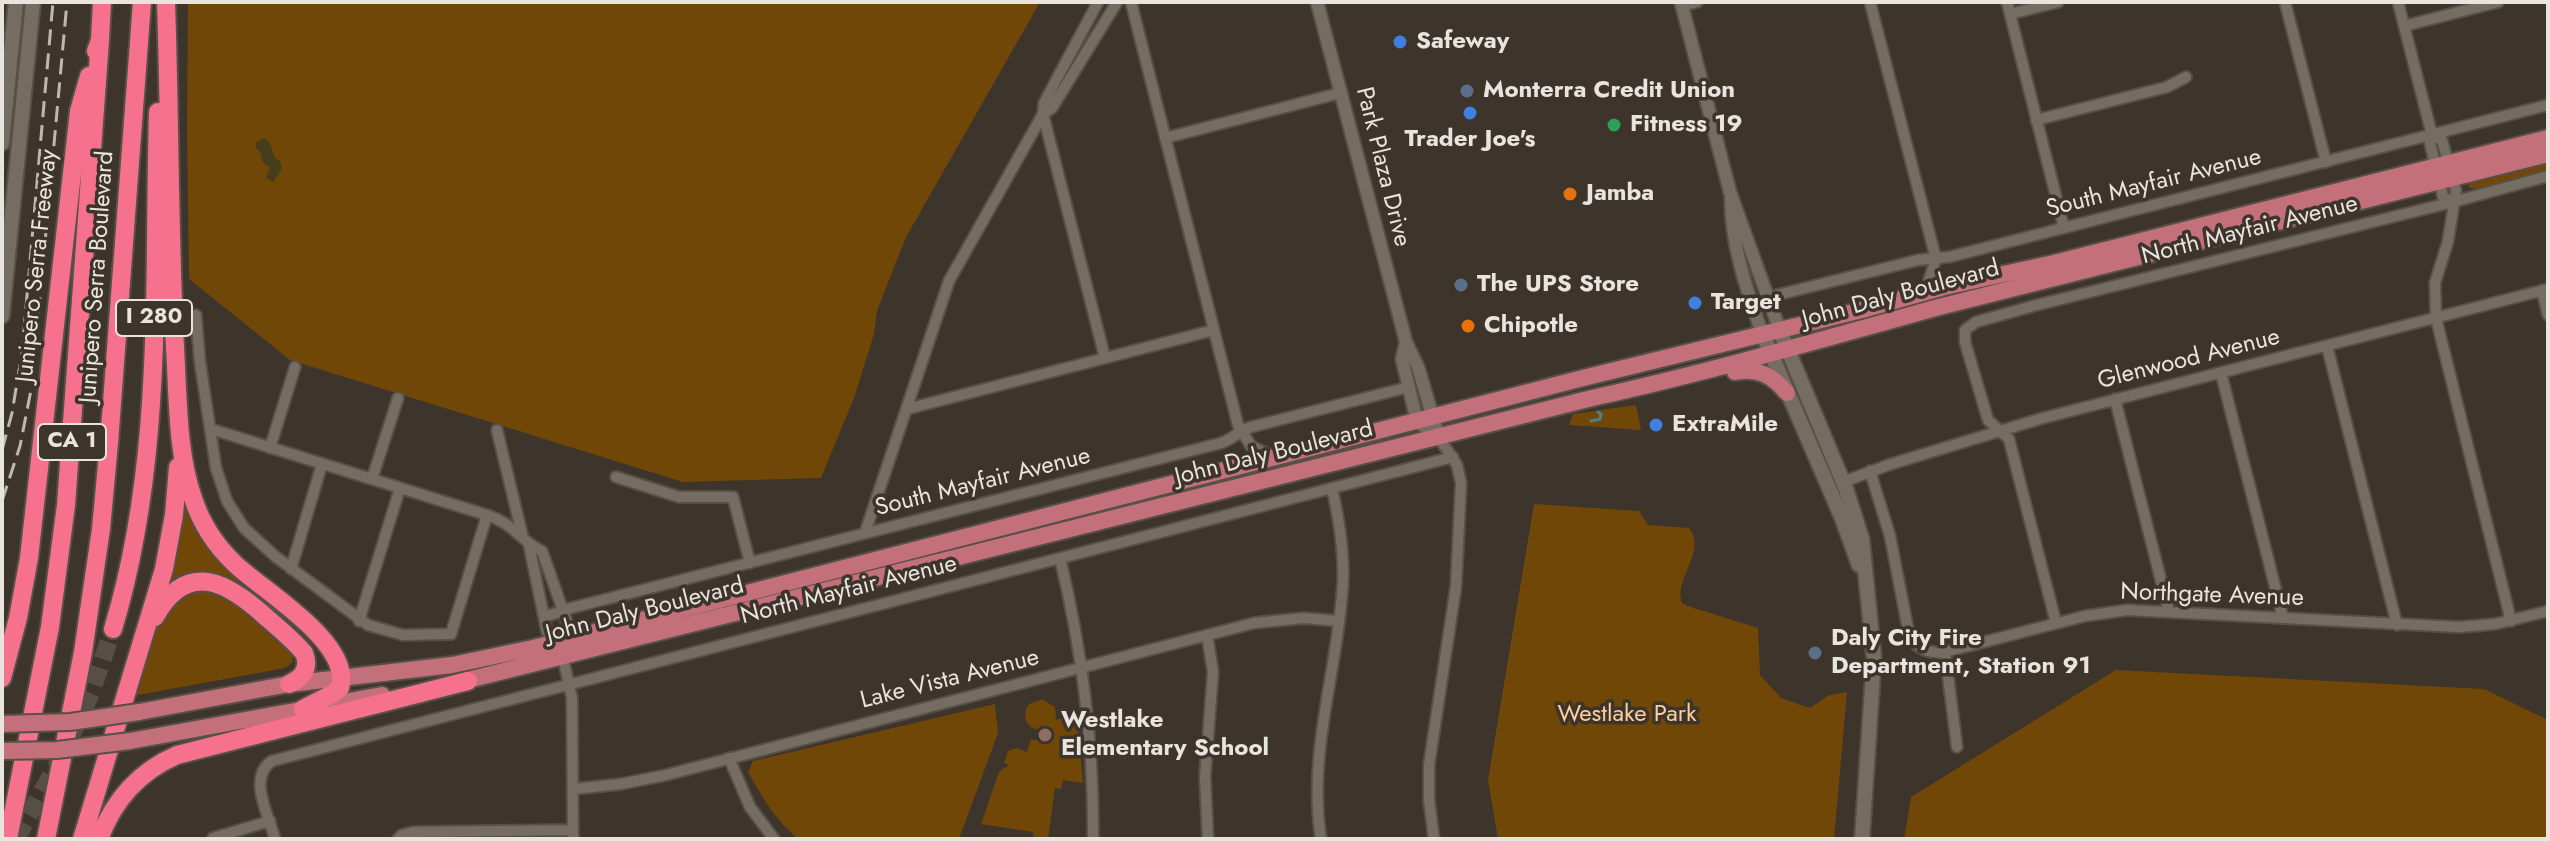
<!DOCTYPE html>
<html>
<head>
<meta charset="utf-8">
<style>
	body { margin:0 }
	#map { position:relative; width:2550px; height:841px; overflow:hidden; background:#3d342b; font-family:Jost,sans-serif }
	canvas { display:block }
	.frame { position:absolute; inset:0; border:4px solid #e9e4de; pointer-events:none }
</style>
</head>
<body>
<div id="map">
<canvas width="2550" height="841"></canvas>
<div class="frame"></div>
</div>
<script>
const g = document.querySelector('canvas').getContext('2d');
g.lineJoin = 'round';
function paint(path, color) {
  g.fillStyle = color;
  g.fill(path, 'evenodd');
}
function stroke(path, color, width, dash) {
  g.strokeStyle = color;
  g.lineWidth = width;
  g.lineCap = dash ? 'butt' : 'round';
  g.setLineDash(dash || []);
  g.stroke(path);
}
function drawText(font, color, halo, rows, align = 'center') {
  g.font = font + ' Jost,sans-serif';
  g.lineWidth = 7;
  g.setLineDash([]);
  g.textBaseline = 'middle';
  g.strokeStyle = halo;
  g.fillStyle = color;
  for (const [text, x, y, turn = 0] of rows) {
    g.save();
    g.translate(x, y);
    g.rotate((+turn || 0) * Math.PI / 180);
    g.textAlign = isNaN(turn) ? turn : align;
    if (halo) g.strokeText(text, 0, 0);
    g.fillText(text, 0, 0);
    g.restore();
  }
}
paint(new Path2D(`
	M188,2h852l-134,235 -29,74 -3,23 -20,64 -33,80 -138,4 -393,-122 -101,-81 -2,-151z
	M2548,161v9l-72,19 -8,-2 3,-7z
	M1636,405l5,25 -72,-5 4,-11z
	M183,482l56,92 2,8h-5l-13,-5 -60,18z
	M1534,504l105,7 9,14 41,3c19,23 -16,51 -7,75l6,3 70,22 2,47 21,23 29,10 19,-13 18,-3 -13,147h-336l-10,-59z
	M199,587l27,9 66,59 1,7 -8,6 -158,29 31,-81 7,-11z
	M2116,670l368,19 64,31v119h-644l7,-42z
	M1042,699l13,8 1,13 11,-4 11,8 5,59 -20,-3 -2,9 -6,-1 -7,51h-14l-1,-7 -52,-8 18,-52 10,-7 -5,-2 4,-12 9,-3 10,4 4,-13 18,3v-10l2,-5c-17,8 -32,-4 -23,-22z
	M995,704l3,29 -39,106h-161c-22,-18 -36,-42 -50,-67l5,-11z`), '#714707');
paint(new Path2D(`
	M264,138l6,5 5,15 5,3 2,8 -9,13 -7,-4 4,-10c-6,-4 -10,-8 -9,-15l-5,-5v-5z`), '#463d1d');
stroke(new Path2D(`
	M1591,421l9,-2 1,-5 -3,-2`), '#528181', 3);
stroke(new Path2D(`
	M72,734l19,-41 22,-64
	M16,839l43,-78`), '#574e46', 18, [18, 9]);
const minor = new Path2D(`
	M1098,2l-54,101 -1,11 62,244
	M1131,2l107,423 13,21 21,10
	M1870,2l66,257 -11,33
	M2007,2l57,226
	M2285,2l41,160
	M2398,2l34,133 -2,8 13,54 10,5
	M1682,6l15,-4
	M2010,14l48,-12
	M2404,26l94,-24
	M2036,120l131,-33 19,-10
	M2432,135l10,5 14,51 -8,50 -13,42 1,35 75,303
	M1165,138l175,-45
	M2542,290l6,25
	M1769,297l149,-37 31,-3 599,-152
	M196,315l4,47 16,106 11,33 17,27 32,29 92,68 35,10 48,-1 36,-119
	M2327,346l70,279
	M2221,373l62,245
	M2115,399l54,213
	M907,409l307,-79
	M211,429l276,86c28,9 33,26 55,36l25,71 -8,18
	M497,430l25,104
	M270,448l25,-81
	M1870,471l20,65 19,98c7,15 20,20 36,18l140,-36 42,-6 332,17 36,-3 53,-13
	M616,477l63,20h54l17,66
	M372,479l26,-81
	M1843,482l48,-18 152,-46 505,-129
	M865,533l84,-252 94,-167 9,-6 65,-106
	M529,545l18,87 12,8
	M1060,558c22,92 34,186 33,281
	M291,569l31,-105
	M544,617l27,-9 650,-165c12,-4 18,-12 30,-16l158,-40
	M359,621l41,-133
	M2056,623l-47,-184 -21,-19 -23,-78v-12l11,-8 57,-16 420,-104 95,-26
	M1207,635l6,37 -8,105 3,62
	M1945,652l12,95
	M562,654l10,44 1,141
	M729,758l21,49 24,32
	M573,789l48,-5 45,-9 588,-152 50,-5 34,3
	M213,838l57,-17
	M275,839c-6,-23 -28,-62 -3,-78l1181,-304
	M398,839l4,-4 11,-3 160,-2
	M1321,839c-14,-89 18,-171 22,-259 1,-31 -4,-61 -11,-92
	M1434,839l-5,-39v-35l27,-179 5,-103 -4,-18 -18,-27`);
const tertiary = new Path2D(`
	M1317,2l89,340 12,25 21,71
	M1681,2l49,190 50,139
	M1731,199c0,45 16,93 32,136
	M1406,342l-4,17 15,62 22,17`);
const secondary = new Path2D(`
	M2,143l14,-141
	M2,316l31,-314
	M1780,331l66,158 16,50 12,119 -12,181
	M1763,335l79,183 17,47`);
const primary = new Path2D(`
	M1735,372c23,-5 38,4 52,21
	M456,683l1136,-285c117,-26 232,-59 347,-91l609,-153
	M139,712l150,-28 163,-19 81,-17 1054,-271 275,-67 82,-23 110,-24 494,-125
	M130,741l252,-46`);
const motorway = new Path2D(`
	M166,2c4,115 3,231 9,346 3,47 2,106 18,150 8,25 23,48 42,66 28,27 118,79 105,124l-8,6 -29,15
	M96,51l4,-11 2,-38
	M155,617c33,-60 75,-33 112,1 13,11 26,22 37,35 6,15 -1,25 -15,31
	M113,629c51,-169 40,-342 45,-517
	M2,678l16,-60 11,-60 50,-447 10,-35
	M8,839l42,-212 16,-122 34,-465
	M46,839l37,-187 18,-123 8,-86 33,-441
	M82,839l82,-270 10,-54 4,-48
	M99,839c15,-39 39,-67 78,-84l291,-74`);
stroke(minor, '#565048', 14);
stroke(tertiary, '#565048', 16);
stroke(secondary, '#565048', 18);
stroke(primary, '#565048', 20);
stroke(motorway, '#565048', 22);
stroke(minor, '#766d62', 10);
stroke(tertiary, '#766d62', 12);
stroke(secondary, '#766d62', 14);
stroke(primary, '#c3707b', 16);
stroke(motorway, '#f6728c', 18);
stroke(new Path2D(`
	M2,450l10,-37 10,-61 31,-350
	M2,501l18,-55 12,-61 35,-383`), '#beb8b2', 3, [16, 8]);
const primaryBridge = new Path2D(`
	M2,724l68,-2 69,-10
	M2,751l55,-1 73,-9`);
stroke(primaryBridge, '#565048', 20, []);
stroke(primaryBridge, '#c3707b', 16);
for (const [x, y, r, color] of [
	[1400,42,8,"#3f7fe0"],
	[1467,91,8,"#5c6f8a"],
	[1470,113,8,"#3f7fe0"],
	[1614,125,8,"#2e9e5b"],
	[1570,194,8,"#e8710a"],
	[1461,285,8,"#5c6f8a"],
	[1695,303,8,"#3f7fe0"],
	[1468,326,8,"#e8710a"],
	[1656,425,8,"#3f7fe0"],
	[1815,653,8,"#5c6f8a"],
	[1045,735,8,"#8d6e63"]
]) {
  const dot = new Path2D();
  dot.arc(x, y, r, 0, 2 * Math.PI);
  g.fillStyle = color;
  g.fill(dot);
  stroke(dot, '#3d342b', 3);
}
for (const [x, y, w] of [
	[154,318,76],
	[72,442,68]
]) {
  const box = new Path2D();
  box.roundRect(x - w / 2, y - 18, w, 36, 6);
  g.fillStyle = '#3d342b';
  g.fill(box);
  stroke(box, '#e9e4de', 2);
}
drawText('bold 22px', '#e9e4de', null, [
	["I 280",154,318],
	["CA 1",72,442]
]);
drawText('bold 24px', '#e9e4de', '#3d342b', [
	["Safeway",1416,42],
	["Monterra Credit Union",1483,91],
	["Fitness 19",1630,125],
	["Trader Joe's",1470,140,"center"],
	["Jamba",1586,194],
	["The UPS Store",1477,285],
	["Target",1711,303],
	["Chipotle",1484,326],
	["ExtraMile",1672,425],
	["Daly City Fire",1831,639],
	["Department, Station 91",1831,667],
	["Westlake",1061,721],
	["Elementary School",1061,749]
], 'left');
drawText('24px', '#e9e4de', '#3d342b', [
	["Park Plaza Drive",1382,167,76],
	["South Mayfair Avenue",2154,184,-14],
	["North Mayfair Avenue",2250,231,-14],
	["Junipero Serra Freeway",38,266,-84],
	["Junipero Serra Boulevard",98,277,-86],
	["John Daly Boulevard",1901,295,-15],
	["Glenwood Avenue",2189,360,-14],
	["John Daly Boulevard",1274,454,-14],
	["South Mayfair Avenue",983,483,-14],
	["North Mayfair Avenue",849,591,-14],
	["Northgate Avenue",2212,596,2],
	["John Daly Boulevard",645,611,-14],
	["Lake Vista Avenue",950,680,-14]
]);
drawText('24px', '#fccf9d', '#3d342b', [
	["Westlake Park",1627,715]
]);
</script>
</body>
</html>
